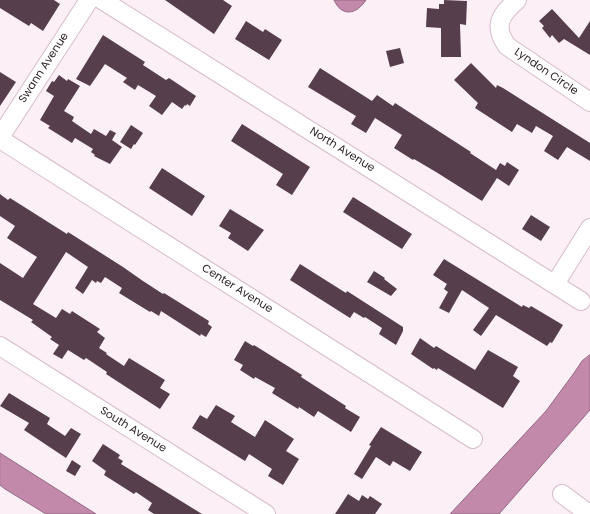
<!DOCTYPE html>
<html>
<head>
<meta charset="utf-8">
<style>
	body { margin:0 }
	canvas { display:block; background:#fceff6 }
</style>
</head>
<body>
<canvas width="590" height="514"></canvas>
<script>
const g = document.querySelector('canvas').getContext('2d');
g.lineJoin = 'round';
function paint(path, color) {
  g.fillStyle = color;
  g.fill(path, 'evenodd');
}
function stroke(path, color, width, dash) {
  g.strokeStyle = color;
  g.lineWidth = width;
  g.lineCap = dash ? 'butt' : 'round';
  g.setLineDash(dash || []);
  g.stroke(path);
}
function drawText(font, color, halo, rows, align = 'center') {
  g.font = font + ' Poppins,sans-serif';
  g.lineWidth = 4;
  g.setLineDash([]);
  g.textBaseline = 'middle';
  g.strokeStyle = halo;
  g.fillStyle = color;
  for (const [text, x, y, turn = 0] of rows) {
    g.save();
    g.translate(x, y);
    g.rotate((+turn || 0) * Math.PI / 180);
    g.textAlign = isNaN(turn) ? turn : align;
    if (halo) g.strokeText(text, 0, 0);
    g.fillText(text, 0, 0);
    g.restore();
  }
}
const water = new Path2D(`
	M334,0h32c-9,14 -24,18 -32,0z
	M590,355v55l-91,104h-49l96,-103 28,-38 8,-12z
	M0,453l96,61h-50l-41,-25 -5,-4z`);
paint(water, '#c289ab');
stroke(water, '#946983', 1);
paint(new Path2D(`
	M0,0h54l6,4 -17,27 -12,-8 -2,3 -29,-18z
	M165,0h58l9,6 -18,28z
	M444,0l23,1 -1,24 -6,-1 1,33h-20v-29l-15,-1 1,-19 12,1v-5h5z
	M552,9l27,29 11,-17v34l-26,-16 -5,4 -7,-8 -2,3 -8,-10 2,-2 -5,-5z
	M246,21l17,11 2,-3 17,11 -13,20 -34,-21z
	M103,35l42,27 -2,3 23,15 3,-2 27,18 -6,10 -3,-2 -1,2 -1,-1 -3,4 -10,-7 -10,13 -13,-9 7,-10 -18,-11 -3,5 -12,-8 4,-4 -22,-14 -15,22 -14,-7z
	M400,48l4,15 -14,4 -4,-16z
	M471,63l25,25 1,-3 6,3 87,55v18l-23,-14 -9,13 -14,-9 9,-15 -17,-10 -4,7 -15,-9 -5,8 -37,-24 3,-5 -24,-23z
	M320,68l52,33 5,-6 16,11 2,-3 76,49 -1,1 26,17 4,-7 5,3 2,-4 12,8 -10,16 -12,-8 -15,23 -46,-29 -22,-13 -1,1 -19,-12 8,-13 -27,-17 -9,15 -15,-9 5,-8 -48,-29z
	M0,72l16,10 -16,24z
	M59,75l8,6 1,-2 12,7 -16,25 10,6 -2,4 19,13 3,-5 12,7 4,-6 6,3 -4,7 10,7 -12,17 -16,-8 1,-1 -4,-3 2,-3 -18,-11 -3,5 -24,-15 2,-2 -10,-6 14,-24 -8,-5 6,-10 2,1z
	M242,124l68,43 -18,28 -16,-10 7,-11 -52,-33z
	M131,125l12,8 -8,12 -1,-1 -3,5 -11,-7z
	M162,168l43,28 -13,20 -43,-28z
	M0,194l8,6 2,-2 57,36 1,-2 55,35 20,14 20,13 1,-1 45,28 -1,3 4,3 -6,10 -5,-3 -1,2 -39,-25 -2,5 -8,-5 -1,1 -31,-19 3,-5 -17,-11 -4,6 -4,-2 -1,2 -4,-3 -9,14 -8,-6 13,-21 -22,-15 -33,52 23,14 6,-9 8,5 2,-3 28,18 -3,3 8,6 -6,10 8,5 -1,1 18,12 5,-8 36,22 -5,8 10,6 -10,15 -54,-35 1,-2 -21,-14 -2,2 -16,-10 -6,9 -9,-5 6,-9 -9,-6 2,-2 -21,-15 2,-2 -33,-20v-37l23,15 14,-21 -30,-19 8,-12 -15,-10z
	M353,197l59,37 -10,15 -59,-37z
	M230,209l34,21 -16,21 -20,-13 3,-5 -12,-7z
	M531,215l19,12 -9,14 -19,-12z
	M444,259l78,48 1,-2 6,3 2,-2 32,19 -11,18 -2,-1 -3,4 -51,-31 -15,21 -8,-6 16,-22 -27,-18 -13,23 -10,-5 9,-16 -4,-3 3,-5 -14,-9z
	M300,264l46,29 1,-2 56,36v4l-7,14 -17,-11 3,-6 -17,-11 -1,1 -10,-6 -4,6 -60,-38z
	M374,271l11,7 -1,1 13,10 -6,7 -24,-14z
	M420,338l14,10 2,-2 39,24 13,-20 30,17 -5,9 7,5 -17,27 -65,-40 -1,2 -3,-2 -1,1 -22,-15z
	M245,341l8,5 1,-1 48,30 -1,2 45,29 -1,2 15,9 -9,15 -33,-21 -4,6 -15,-10 -1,2 -26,-16 3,-5 -20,-11 -1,2 -14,-9 3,-5 -9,-5z
	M9,393l41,25 -3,6 18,12 6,-8 10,6 -15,24 -42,-28 5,-7 -29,-17z
	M216,405l19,11 -4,6 24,15 10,-17 29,19 -8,12 13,8 -16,26 -15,-9 4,-7 -23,-15 -4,7 -53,-33 8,-13 7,4z
	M381,427l41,25 -12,19 -17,-10 -3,5 -14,-9 -14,22 -8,-5 17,-28 -2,-1z
	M103,444l17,11 -2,3 5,3 -2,3 81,50h-48l-6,-4 4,-7 -16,-11 -2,2 -30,-19 2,-4 -14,-10z
	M72,460l9,6 -6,10 -9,-5z
	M348,494l11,7 3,-6 6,4 2,-3 12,8 -7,10h-40z`), '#573e4d');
const minor = new Path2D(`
	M102,0l479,301
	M517,0c-17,15 -24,26 -10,46l83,56
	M0,137l89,-137
	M0,139l473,300
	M555,284l35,-56
	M0,346l266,168
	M562,494l27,20`);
stroke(minor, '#d8bbcb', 20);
stroke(minor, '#fff', 18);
drawText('11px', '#291e25', '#fff', [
	["Swann Avenue",44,68,-57],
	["Lyndon Circle",546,72,34],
	["North Avenue",342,150,32],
	["Center Avenue",237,289,32],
	["South Avenue",133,430,32]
]);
</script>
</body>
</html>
